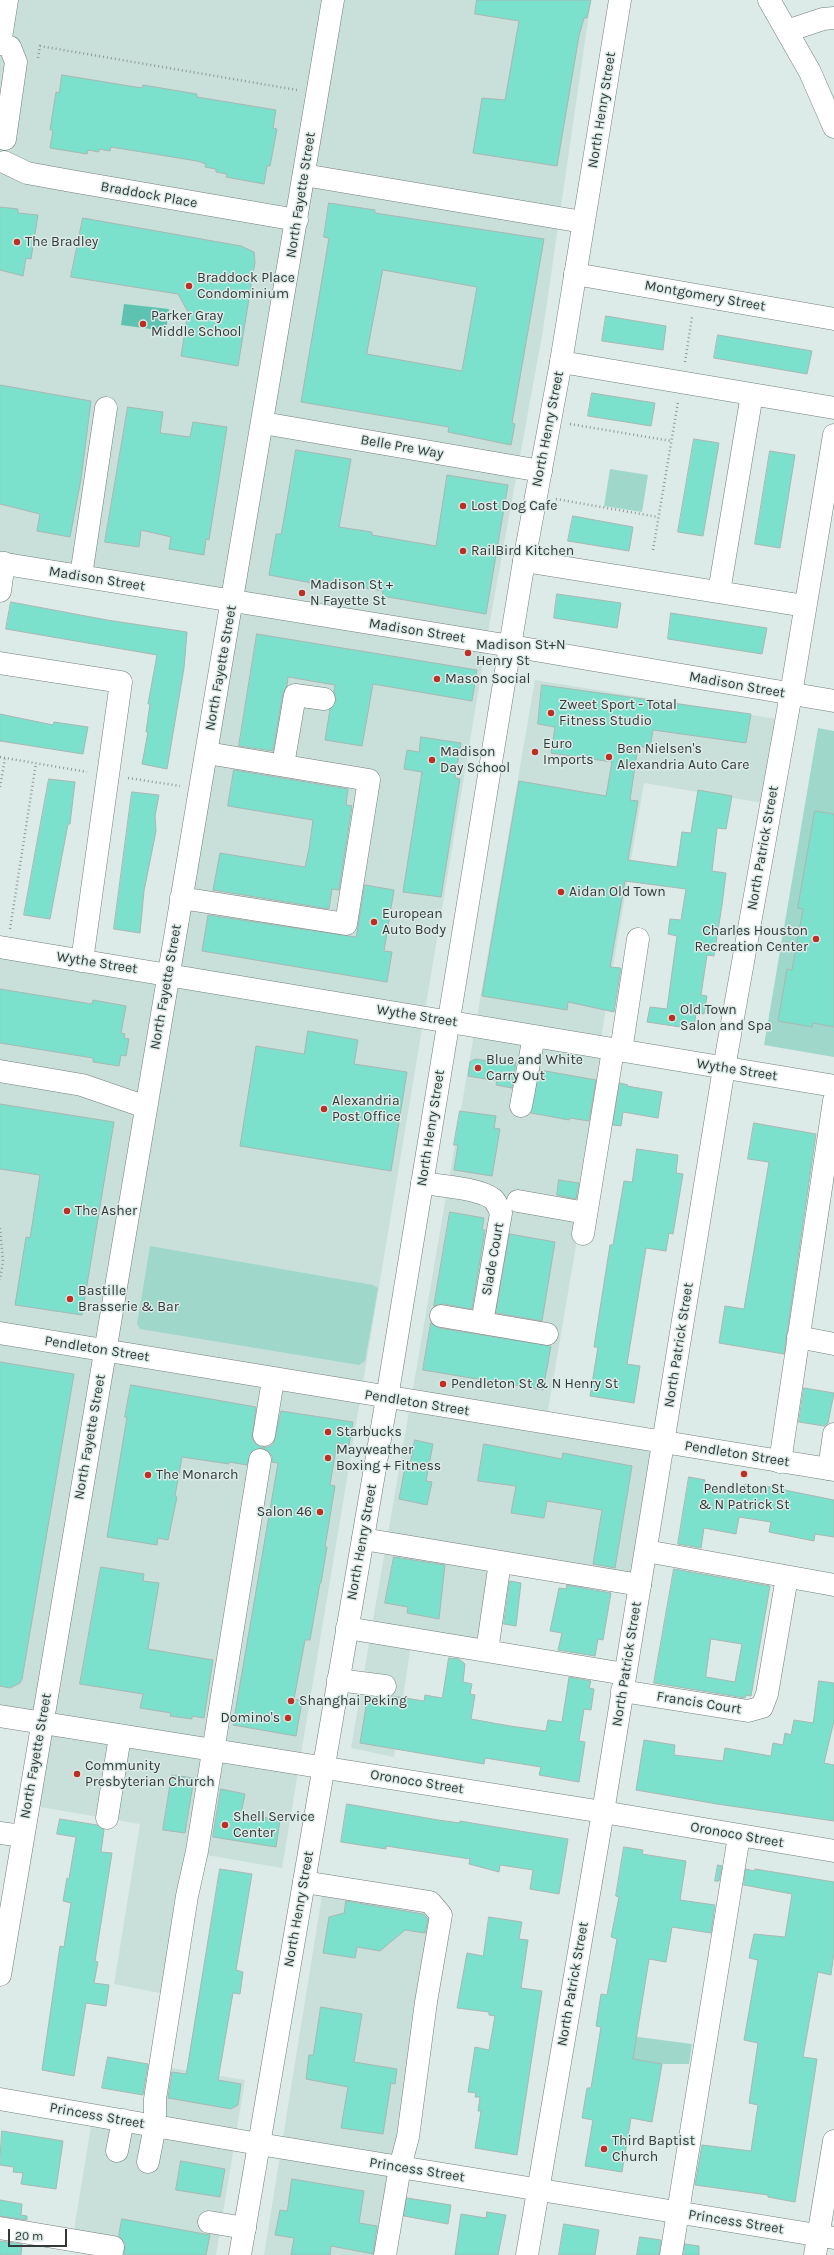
<!DOCTYPE html>
<html>
<head>
<meta charset="utf-8">
<style>
	body { margin:0 }
	#map { position:relative; width:834px; height:2255px; overflow:hidden; background:#dcebe7; font-family:Karla,sans-serif }
	canvas { display:block }
	.scale { position:absolute; left:8px; top:2229px; width:59px; height:18px; box-sizing:border-box; border:2px solid #333938; border-top:0; padding-left:5px; font-size:12px; line-height:14px; white-space:nowrap; color:#333938; -webkit-text-stroke:3px #dcebe7; paint-order:stroke }
</style>
</head>
<body>
<div id="map">
<canvas width="834" height="2255"></canvas>
<div class="scale">20 m</div>
</div>
<script>
const g = document.querySelector('canvas').getContext('2d');
g.lineJoin = 'round';
function paint(path, color) {
  g.fillStyle = color;
  g.fill(path, 'evenodd');
}
function stroke(path, color, width, dash) {
  g.strokeStyle = color;
  g.lineWidth = width;
  g.lineCap = dash ? 'butt' : 'round';
  g.setLineDash(dash || []);
  g.stroke(path);
}
function drawText(font, color, halo, rows, align = 'center') {
  g.font = font + ' Karla,sans-serif';
  g.lineWidth = 3;
  g.setLineDash([]);
  g.textBaseline = 'middle';
  g.strokeStyle = halo;
  g.fillStyle = color;
  for (const [text, x, y, turn = 0] of rows) {
    g.save();
    g.translate(x, y);
    g.rotate((+turn || 0) * Math.PI / 180);
    g.textAlign = isNaN(turn) ? turn : align;
    if (halo) g.strokeText(text, 0, 0);
    g.fillText(text, 0, 0);
    g.restore();
  }
}
paint(new Path2D(`
	M0,0h591l-48,330 -53,291 -208,1247 -87,-15 -25,142 -56,-11 26,-160 -112,-19 13,-84 -41,-7v-769l168,28 65,-374 -233,-39z
	M535,680l248,40 -14,84 -125,-21 -39,231 -5,31 15,2 -37,187 -32,188 118,18 -24,139 -138,-22 -15,88 -75,-7 -18,119 -43,-9z
	M324,1883l118,19 -59,353h-119z
	M159,2066l86,14 -29,175h-103l-40,-19 20,-122 56,9z`), '#c9e0da');
paint(new Path2D(`
	M610,469l38,6 -6,37 -38,-6z
	M818,728l16,3v326l-70,-12z
	M150,1246l223,39 5,3 -13,73 -6,4 -219,-36 -3,-5z
	M600,2032l92,12 -3,20h-27l-65,-11z`), '#9fd7ca');
paint(new Path2D(`
	M124,304l45,5 -3,22 -45,-6z`), '#5dc3b0');
const building = new Path2D(`
	M477,0h114l-4,18h-3l-5,18 -22,130 -84,-13 9,-55 23,2 14,-79 -44,-7z
	M62,75l80,13 1,-3 54,9v3l79,13 -3,18 4,1 -7,37h-3l-3,18 -38,-7 1,-3 -11,-2v-3l-11,-2 1,-3 -9,-3 -86,-14 -1,4 -11,-2v3l-11,-2 -1,4 -37,-6 3,-18h-3l6,-38 3,1z
	M329,203l46,7v3l169,26 -32,184 3,1 -4,21 -63,-13 1,-5 -148,-25 28,-164 -5,-1zM383,270l94,17 -15,84 -95,-17z
	M0,207l18,2v4l20,2 -7,44 -5,-1 -3,18 -23,-6z
	M83,218l158,28 13,6 1,10 -17,104 -57,-10 7,-44 -10,-18 -107,-17z
	M606,316l60,10 -3,24 -61,-9z
	M718,335l94,16 -5,23 -93,-16z
	M0,385l91,16 -10,78 -11,58 -33,-6 3,-17 -40,-10z
	M592,393l63,10 -4,23 -63,-10z
	M128,407l35,5 -3,21 30,4 3,-15 34,5 -18,113 -3,-1 -2,16 -35,-6 2,-12 -30,-7 -2,17 -34,-5z
	M694,439l25,4 -16,93 -25,-4z
	M296,450l55,9 -12,68 33,5v3l64,11 11,-71 61,10 -22,129 -104,-18 1,-5 -70,-12 -1,4 -43,-8 7,-41h5z
	M770,451l25,4 -15,93 -25,-4z
	M573,516l60,11 -4,24 -61,-10z
	M557,594l64,9 -4,25 -63,-10z
	M11,602l96,18 80,12 -3,36 -17,101 -25,-5 6,-32h-2l4,-28h-2l9,-49 -151,-26z
	M671,613l96,15 -5,26 -94,-15z
	M257,634l220,36 -5,31 -99,-17 -11,62 -37,-6 5,-31 6,-8 -2,-10 1,-6 -47,-8 -1,9 -4,7 -10,58 -34,-5z
	M542,685l209,29 -5,29 -93,-13 -3,18 -12,-2 -8,54 8,1 -10,59 49,7 5,-35 9,1 7,-43 34,6 -6,33 -9,-1 -5,43 14,2 -4,32 -8,51 -7,-1 -6,40 6,1 -3,18 -8,-2 -2,17 -47,-7 3,-15 17,2 10,-73 -9,-2 2,-15 11,1 5,-31 -61,-8 -15,86 11,1 -7,44 -46,-10 -1,8 -85,-14 37,-215 87,15 6,-34 -61,-9 4,-26 -17,-3z
	M0,714l53,11 1,-3 34,5 -5,27 -83,-13z
	M421,737l40,6 -6,35 5,1 -19,118 -38,-5 19,-120 -18,-3 3,-19 12,2z
	M234,770l114,19 -2,16 6,1 -13,84 -7,-1 -3,20 -116,-19 7,-37 85,14 4,-18 4,-29 -85,-14z
	M49,779l26,3 -5,42h-2l-18,95 -26,-4z
	M132,792l27,3 -4,21 1,15 -12,60 -4,42 -26,-4z
	M815,811l19,3v213l-21,-4 -1,4 -34,-6 9,-52 5,1 11,-61 -5,-1z
	M365,885l29,5 -10,61 8,1 -5,30 -185,-31 6,-36 148,22z
	M0,989l92,15 1,-4 33,6 -5,27 4,1 -1,4 5,1 -3,17 -5,-1 -2,11 -26,-4v-4l-93,-15z
	M308,1031l50,9 -4,24 53,8 -16,99 -151,-25 16,-100 48,8z
	M476,1059l23,4 1,-4 16,3 -4,26 -16,-3 1,-4 -29,-5 2,-14z
	M540,1070l56,10 -7,41 -19,-3 -1,2 -38,-7z
	M620,1083l8,2 -1,1 35,6 -4,26 -35,-6 -2,14 -8,-1z
	M0,1104l114,18 -32,193 -67,-10 11,-68 4,1 10,-63 -40,-6z
	M460,1111l36,5 -2,12 6,1 -8,47 -38,-6 4,-25h-4z
	M754,1123l62,11 -32,220 -65,-11 6,-37 19,3 25,-147 -21,-3z
	M637,1149l41,6 -2,18 7,1 -10,60 -4,-1 -3,18 -20,-3 -19,116 13,2 -6,37 -44,-7 8,-49h-4l16,-102h3l11,-64 8,1z
	M559,1180l20,3 -3,16 -19,-4z
	M450,1212l34,6 -2,12h3l-13,79 -29,-5 -9,2z
	M510,1234l45,8 -13,79 -46,-8z
	M431,1323l8,5 112,18 -8,44 -120,-20z
	M0,1362l74,12 -52,305 -2,4 -10,5 -10,-2z
	M131,1385l125,22 -4,32 4,5 6,3h7l5,-4 7,-32 72,11 -4,23 -12,-2 -7,42 5,1 -10,61h2l-6,36h-1l-10,57h-5l-11,59 8,2 -6,35 -63,-11 45,-262 -6,-1v-6l-4,-5 -6,-3 -11,4 -4,13 -18,-3v2l-47,-7 -7,39 2,1 -9,43 -10,-2 -1,7 -50,-8 20,-120h-2z
	M804,1388l30,5 -6,30 -4,3 -25,-4z
	M415,1440l18,4 -7,37 6,1 -5,23 -28,-6 7,-37 4,1z
	M484,1444l78,15 1,-6 69,13 -17,102 -22,-4 9,-54 -55,-9 -3,17 -33,-5 5,-27 -38,-5z
	M689,1477l16,3 -1,4 40,8 1,-8 14,3 1,-2 74,15v37l-19,-3 -1,7 -45,-9 2,-10 -32,-5 -3,17 -32,-6 -3,20 -23,-4z
	M394,1557l51,8 -6,54 -32,-6 1,-6 -23,-4z
	M101,1567l43,7 -1,7 16,2 -11,66 65,11 -9,58 -12,-2v3l-22,-3 1,-3 -31,-5 3,-14 -63,-10z
	M674,1569l96,17 -19,110 -5,-1 -1,3 -91,-15zM711,1639l31,5 -7,38 -29,-5z
	M510,1581l11,2 -5,43 -12,-2z
	M567,1585l44,8 -8,47 -5,-1 -3,17 -37,-6 4,-17 -12,-2 9,-43 7,1z
	M449,1658l10,1 6,5 -2,18 9,2 -2,10 5,1 -4,24 39,7 36,5 2,-11 14,2 7,-45 22,4 -2,7 5,1 -3,21 -7,-1 -5,32 6,1 -6,40 -40,-7 2,-8 -56,-9 -1,6 -124,-21 7,-43 20,4 1,-6 4,-2 32,5 1,-6 17,3z
	M819,1681l15,2v38l-10,42 10,2v56l-117,-17 -81,-14 8,-50 31,5 -1,10 49,6 2,-13 46,8 2,-13 10,2 2,-12 6,2 3,-15 19,3z
	M172,1775l22,3 -9,55 -22,-3z
	M221,1789l24,5 -4,20 39,6 -4,27 -63,-10z
	M347,1804l91,16 22,3v-2l108,18 -9,55 -29,-5 3,-19 -33,-5 -1,7 -30,-8 1,-5 -84,-13v3l-45,-7z
	M60,1819l37,6 7,5 -3,22 11,1 -17,108 3,1 -4,21 15,2 -3,21 -20,-3 -12,73 -32,-6 18,-124 4,1 7,-44 -8,-2 4,-23 2,1 7,-42 -19,-3z
	M624,1847l19,3 -1,4 44,7 -6,39 35,5 -4,28 -39,-6 -6,35 -17,-3 -16,100 29,5 -10,58 -21,-4 -9,54 -37,-6 8,-46 -11,-2 5,-30h4l10,-61 -5,-1 5,-32 6,1 10,-56 -6,-2 8,-40 -3,-1z
	M718,1865l4,1 -3,15h-4z
	M220,1869l32,5 -16,96 7,2 -3,22 -7,-1 -15,87 23,4 -3,21 -7,4 -63,-11 4,-26 14,2z
	M746,1869l8,2 1,-2 79,13v70l-3,23 -13,-3 -15,85 14,2 -22,143 -27,-5v-2l-73,-10 7,-40 49,6 7,-46 -9,-2 9,-60 -14,-3 14,-80 -9,-2 5,-24 31,3 7,-43 -48,-9z
	M346,1901l77,13 5,5 -3,14 -20,-3 -25,21 -23,-4 -2,11 -32,-5 6,-36 15,-4z
	M489,1917l33,5 -3,17 9,1 -7,48 21,3 -25,164 -42,-7 6,-37h-3l2,-14h-5l1,-4 -8,-1 7,-45 14,3 6,-34 -6,-1v-3l-32,-4 10,-55 16,3z
	M321,2007l41,7 -8,48 43,7 -2,15 -4,-1 -8,51 -42,-6 7,-41 -42,-8 3,-24h4z
	M108,2057l40,7 -5,31 -41,-7z
	M2,2131l61,10 -7,48 -35,-5 2,-11 -10,-1 1,-5 -14,-2z
	M181,2161l44,8 -5,28 -44,-7z
	M292,2179l72,12 -5,32 18,3 -4,28 -42,-8 -1,9h-39l3,-17 -19,-3 5,-25 7,1z
	M407,2198l44,7 -3,19 -44,-8z
	M0,2200l22,4 -1,11 6,1v4l-27,-4z
	M487,2212l19,3 -8,40h-43l6,-41 25,4z
	M122,2219l88,16 -4,20h-82l1,-11 -6,-8z
	M564,2224l35,6 -4,25h-36z
	M640,2237l21,3 -2,15h-22z
	M0,2241l22,3 -1,11h-21z
	M685,2244l14,2v9h-15z`);
paint(building, '#7be0cc');
stroke(building, '#a9b7b3', 1);
const minor = new Path2D(`
	M787,31l36,-12 11,-1
	M0,44l7,-44
	M5,139l11,-77 -6,-15
	M4,162l23,11 44,8 226,39
	M304,175l279,47
	M575,274l259,45
	M561,362l273,46
	M263,423l278,48
	M524,561l281,45
	M0,563l511,83 323,55
	M81,576l25,-168
	M0,591l4,-28
	M719,592l33,-198
	M0,663l121,19 -39,279
	M283,765l12,-70 29,4
	M181,898l165,26 23,-144 -162,-27
	M0,947l834,139
	M621,1051l17,-112
	M0,1071l82,14 64,22
	M521,1106l13,-70
	M422,1183c19,3 56,5 71,16 4,4 6,9 8,14l-19,110
	M518,1201l68,12
	M583,1234l30,-184
	M441,1316l106,18
	M798,1337l36,7
	M264,1435l9,-55
	M780,1462l54,-361
	M829,1469l5,-35
	M363,1539l277,46
	M646,1551l188,34
	M347,1628l278,46
	M487,1651l13,-89
	M338,1680l47,6
	M622,1691l126,20 14,-4 5,-13 20,-117
	M0,1716l603,96 231,39
	M107,1818l13,-82
	M0,1833l22,3
	M304,1882l126,20 11,13 -15,87 -18,135 -8,30 -15,88
	M0,1975l333,-1975
	M0,2099l259,45 575,94
	M117,2151l6,-31
	M148,2162l7,-36v-27l32,-203 10,-45 63,-391
	M209,2222l36,6
	M0,2228l113,19 -2,8
	M671,2255l68,-419
	M815,2255l19,-114`);
const major = new Path2D(`
	M0,1333l834,137`);
const highway = new Path2D(`
	M769,0l41,72 24,55
	M240,2255l147,-857 137,-837 37,-199 59,-362
	M527,2255l76,-443 121,-744 67,-374 43,-259`);
stroke(minor, '#717e7b', 23);
stroke(major, '#717e7b', 23);
stroke(highway, '#717e7b', 23);
stroke(new Path2D(`
	M38,58l2,-12 257,44
	M685,362l7,-45
	M570,424l101,17
	M556,499l102,18
	M653,550l25,-148
	M0,757l87,15
	M128,778l52,8
	M0,787l5,-29
	M10,929l26,-166
	M0,1228l3,33 -3,19`), '#8e9996', 2.5, [1, 3]);
stroke(minor, '#fff', 22);
stroke(major, '#fff', 22);
stroke(highway, '#fff', 22);
for (const [x, y, r, color] of [
	[17,242,4,"#bd2f24"],
	[189,286,4,"#bd2f24"],
	[143,324,4,"#bd2f24"],
	[463,506,4,"#bd2f24"],
	[463,551,4,"#bd2f24"],
	[302,593,4,"#bd2f24"],
	[468,653,4,"#bd2f24"],
	[437,679,4,"#bd2f24"],
	[551,713,4,"#bd2f24"],
	[535,752,4,"#bd2f24"],
	[609,757,4,"#bd2f24"],
	[432,760,4,"#bd2f24"],
	[561,892,4,"#bd2f24"],
	[374,922,4,"#bd2f24"],
	[816,939,4,"#bd2f24"],
	[672,1018,4,"#bd2f24"],
	[478,1068,4,"#bd2f24"],
	[324,1109,4,"#bd2f24"],
	[67,1211,4,"#bd2f24"],
	[70,1299,4,"#bd2f24"],
	[443,1384,4,"#bd2f24"],
	[328,1432,4,"#bd2f24"],
	[328,1458,4,"#bd2f24"],
	[744,1474,4,"#bd2f24"],
	[148,1475,4,"#bd2f24"],
	[320,1512,4,"#bd2f24"],
	[291,1701,4,"#bd2f24"],
	[288,1718,4,"#bd2f24"],
	[77,1774,4,"#bd2f24"],
	[225,1825,4,"#bd2f24"],
	[604,2149,4,"#bd2f24"]
]) {
  const dot = new Path2D();
  dot.arc(x, y, r, 0, 2 * Math.PI);
  g.fillStyle = color;
  g.fill(dot);
  stroke(dot, '#dcebe7', 1.5);
}
drawText('14px', '#333938', '#dcebe7', [
	["North Henry Street",602,110,-81],
	["Braddock Place",149,195,10],
	["North Fayette Street",301,195,-81],
	["Montgomery Street",705,296,10],
	["North Henry Street",548,429,-79],
	["Belle Pre Way",402,447,10],
	["Madison Street",97,579,9],
	["Madison Street",417,631,9],
	["North Fayette Street",221,668,-80],
	["Madison Street",737,685,10],
	["North Patrick Street",763,848,-80],
	["Wythe Street",97,963,9],
	["North Fayette Street",166,987,-80],
	["Wythe Street",417,1016,9],
	["Wythe Street",737,1070,9],
	["North Henry Street",431,1128,-81],
	["Slade Court",493,1259,-80],
	["North Patrick Street",679,1345,-81],
	["Pendleton Street",97,1349,9],
	["Pendleton Street",417,1403,9],
	["North Fayette Street",90,1437,-80],
	["Pendleton Street",737,1454,9],
	["North Henry Street",362,1542,-80],
	["North Patrick Street",627,1664,-81],
	["Francis Court",699,1703,9],
	["North Fayette Street",36,1756,-80],
	["Oronoco Street",417,1782,9],
	["Oronoco Street",737,1835,10],
	["North Henry Street",299,1909,-80],
	["North Patrick Street",573,1984,-80],
	["Princess Street",97,2116,10],
	["Princess Street",417,2170,9],
	["Princess Street",736,2222,9]
]);
drawText('14px', '#333938', '#dcebe7', [
	["The Bradley",25,242],
	["Braddock Place",197,278],
	["Condominium",197,294],
	["Parker Gray",151,316],
	["Middle School",151,332],
	["Lost Dog Cafe",471,506],
	["RailBird Kitchen",471,551],
	["Madison St +",310,585],
	["N Fayette St",310,601],
	["Madison St+N",476,645],
	["Henry St",476,661],
	["Mason Social",445,679],
	["Zweet Sport - Total",559,705],
	["Fitness Studio",559,721],
	["Euro",543,744],
	["Imports",543,760],
	["Ben Nielsen's",617,749],
	["Alexandria Auto Care",617,765],
	["Madison",440,752],
	["Day School",440,768],
	["Aidan Old Town",569,892],
	["European",382,914],
	["Auto Body",382,930],
	["Charles Houston",808,931,"right"],
	["Recreation Center",808,947,"right"],
	["Old Town",680,1010],
	["Salon and Spa",680,1026],
	["Blue and White",486,1060],
	["Carry Out",486,1076],
	["Alexandria",332,1101],
	["Post Office",332,1117],
	["The Asher",75,1211],
	["Bastille",78,1291],
	["Brasserie & Bar",78,1307],
	["Pendleton St & N Henry St",451,1384],
	["Starbucks",336,1432],
	["Mayweather",336,1450],
	["Boxing + Fitness",336,1466],
	["The Monarch",156,1475],
	["Pendleton St",744,1489,"center"],
	["& N Patrick St",744,1505,"center"],
	["Salon 46",312,1512,"right"],
	["Shanghai Peking",299,1701],
	["Domino's",280,1718,"right"],
	["Community",85,1766],
	["Presbyterian Church",85,1782],
	["Shell Service",233,1817],
	["Center",233,1833],
	["Third Baptist",612,2141],
	["Church",612,2157]
], 'left');
</script>
</body>
</html>
